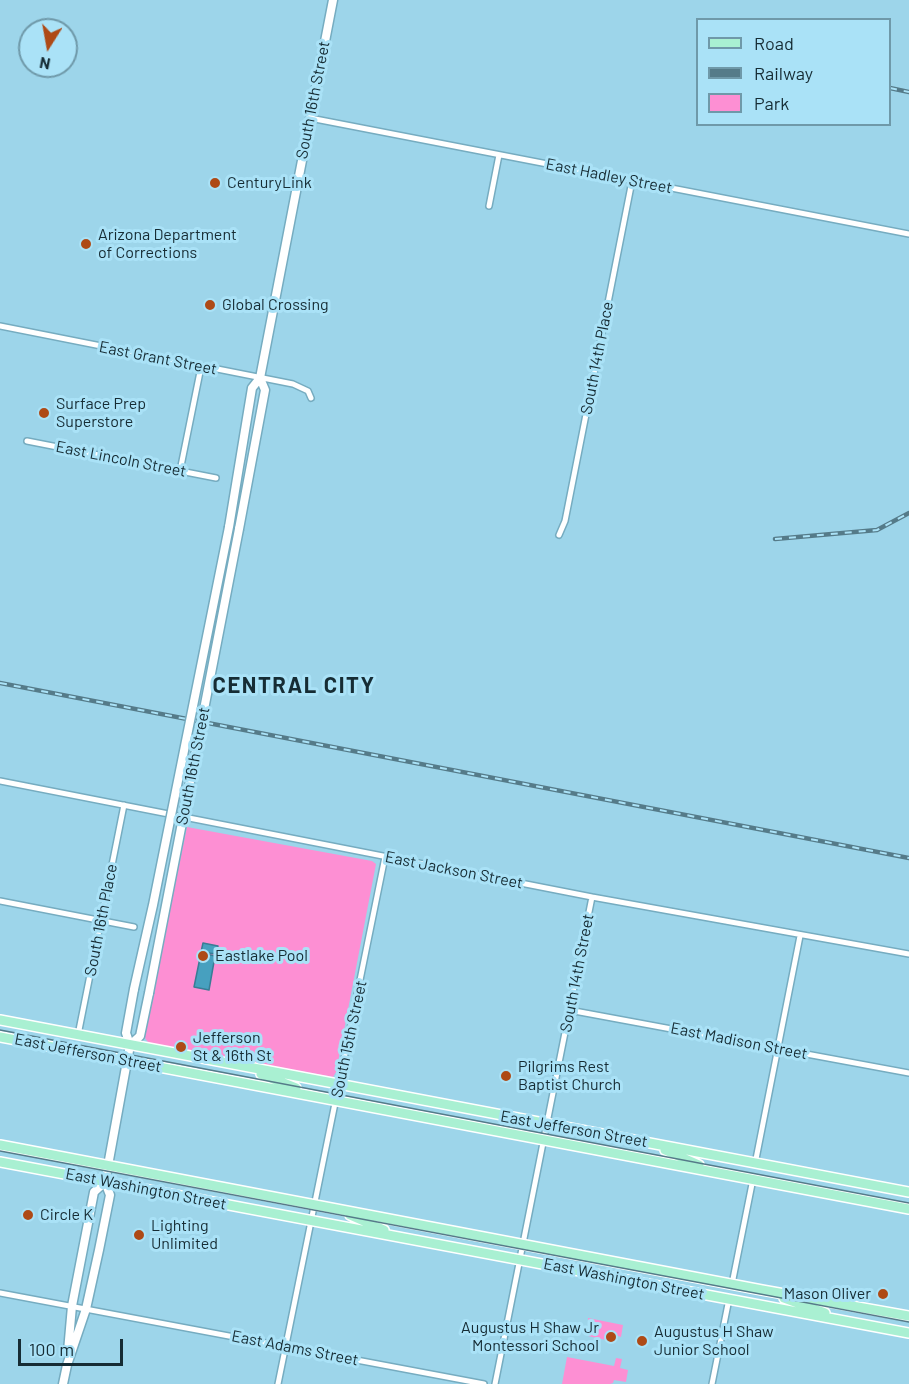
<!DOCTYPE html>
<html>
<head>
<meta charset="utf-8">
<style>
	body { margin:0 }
	#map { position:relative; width:909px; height:1384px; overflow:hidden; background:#9dd5ea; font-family:Barlow,sans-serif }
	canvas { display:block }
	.legend { position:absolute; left:696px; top:18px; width:195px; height:108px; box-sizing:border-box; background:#aae2f7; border:2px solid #6f99a9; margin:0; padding:8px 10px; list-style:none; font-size:18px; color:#162c34 }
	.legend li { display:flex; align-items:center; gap:12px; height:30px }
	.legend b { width:30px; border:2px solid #6f99a9 }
	.north { position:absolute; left:18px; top:18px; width:60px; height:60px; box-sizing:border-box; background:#aae2f7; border:2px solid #6f99a9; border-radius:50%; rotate:191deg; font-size:16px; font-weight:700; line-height:24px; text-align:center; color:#162c34 }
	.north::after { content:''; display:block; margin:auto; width:21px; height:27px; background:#ae4a16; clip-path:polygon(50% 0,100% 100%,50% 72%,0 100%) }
	.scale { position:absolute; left:18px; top:1339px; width:105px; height:27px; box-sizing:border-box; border:3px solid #162c34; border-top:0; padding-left:8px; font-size:18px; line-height:21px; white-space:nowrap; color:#162c34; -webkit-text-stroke:4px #aae2f7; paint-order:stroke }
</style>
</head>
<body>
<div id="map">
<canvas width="909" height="1384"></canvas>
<ul class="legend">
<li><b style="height:8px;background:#a9f0d2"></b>Road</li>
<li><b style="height:8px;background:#557b89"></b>Railway</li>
<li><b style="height:16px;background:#fd8fd3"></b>Park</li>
</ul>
<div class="north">N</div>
<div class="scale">100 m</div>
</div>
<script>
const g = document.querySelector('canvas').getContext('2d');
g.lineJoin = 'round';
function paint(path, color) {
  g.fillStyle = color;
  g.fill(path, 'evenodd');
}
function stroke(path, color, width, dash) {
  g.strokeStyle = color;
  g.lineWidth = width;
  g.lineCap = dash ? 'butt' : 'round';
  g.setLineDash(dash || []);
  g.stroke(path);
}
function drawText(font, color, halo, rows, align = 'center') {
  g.font = font + ' Barlow,sans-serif';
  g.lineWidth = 6;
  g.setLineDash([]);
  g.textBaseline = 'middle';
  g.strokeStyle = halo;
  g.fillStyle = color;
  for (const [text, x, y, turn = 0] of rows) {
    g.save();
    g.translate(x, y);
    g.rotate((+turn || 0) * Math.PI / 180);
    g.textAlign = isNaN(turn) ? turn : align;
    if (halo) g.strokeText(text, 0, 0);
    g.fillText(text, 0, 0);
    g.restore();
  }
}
paint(new Path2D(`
	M187,827l185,34 4,3 -40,208 -3,5 -179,-32c-6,-2 -8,-4 -10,-10z
	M588,1318l35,7 -2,12 -11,-4 -3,3 -1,4 -18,-4z
	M567,1357l47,9 2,-8 6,1 -2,9 8,2 -2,12 -12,-2 -1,3 -3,1h-48z`), '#fd8fd3');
const water = new Path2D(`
	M203,943l15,3 -2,8 -15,-2z
	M201,953l14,3 -6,34 -15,-3z`);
paint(water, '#47a0bf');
stroke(water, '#387d95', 1.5);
const minor = new Path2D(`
	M310,118l599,116
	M489,206l10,-51
	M0,326l293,58 15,7 3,7
	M27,441l189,37
	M180,471l21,-104
	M559,535l6,-14 67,-340
	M0,781l592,116 317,57
	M0,901l134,26
	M569,1010l340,63
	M78,1035l46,-230
	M755,1164l45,-228
	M732,1284l21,-105
	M0,1293l484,91
	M278,1384l107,-527
	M495,1384l97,-487
	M712,1384l17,-85`);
const secondary = new Path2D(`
	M229,527l23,-139 8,-10 73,-378
	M239,529l26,-139 -5,-12
	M130,1045l10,-9 9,-43
	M105,1182l25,-137 -4,-12 8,-44
	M68,1351l4,-45 22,-114 11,-10
	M63,1384l4,-19 19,-56 13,-59 11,-55 -5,-13`);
const primary = new Path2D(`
	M0,1020l909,172
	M0,1037l909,172
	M261,1074l35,14
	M0,1145l762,145 147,26
	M665,1150l34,15
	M0,1162l909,171
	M350,1215l34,15
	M784,1298l41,15`);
stroke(minor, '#76acc0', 8);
stroke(secondary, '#76acc0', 11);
stroke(primary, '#fff', 12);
stroke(minor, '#fff', 5);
stroke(secondary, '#fff', 8);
stroke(primary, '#a9f0d2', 9);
stroke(new Path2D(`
	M0,1030l909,173
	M0,1151l909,171`), '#557b89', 1.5);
const rail = new Path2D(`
	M890,88l19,4
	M775,539l102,-9 32,-17
	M0,683l909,175`);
stroke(rail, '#557b89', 4.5);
stroke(rail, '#aae2f7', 2, [7]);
const secondaryBridge = new Path2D(`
	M134,989l19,-84 76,-378
	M149,993l90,-464`);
stroke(secondaryBridge, '#76acc0', 11, []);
stroke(secondaryBridge, '#fff', 8);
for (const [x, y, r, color] of [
	[215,183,6,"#ae4a16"],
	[86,244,6,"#ae4a16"],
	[210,305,6,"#ae4a16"],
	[44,413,6,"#ae4a16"],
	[203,956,6,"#ae4a16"],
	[181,1047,6,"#ae4a16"],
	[506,1076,6,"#ae4a16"],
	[28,1215,6,"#ae4a16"],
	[139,1235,6,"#ae4a16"],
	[883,1294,6,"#ae4a16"],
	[611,1337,6,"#ae4a16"],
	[642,1341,6,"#ae4a16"]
]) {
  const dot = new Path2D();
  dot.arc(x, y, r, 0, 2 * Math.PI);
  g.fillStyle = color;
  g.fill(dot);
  stroke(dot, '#aae2f7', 2);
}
drawText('16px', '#162c34', '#aae2f7', [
	["South 16th Street",313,100,-79],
	["East Hadley Street",609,176,11],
	["East Grant Street",158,358,11],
	["South 14th Place",597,358,-79],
	["East Lincoln Street",121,459,11],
	["South 16th Street",193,766,-79],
	["East Jackson Street",454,870,11],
	["South 16th Place",101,920,-79],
	["South 14th Street",577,973,-79],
	["South 15th Street",349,1039,-78],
	["East Madison Street",739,1041,11],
	["East Jefferson Street",88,1053,11],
	["East Jefferson Street",574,1129,10],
	["East Washington Street",146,1189,11],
	["East Washington Street",624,1279,11],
	["East Adams Street",295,1348,11]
]);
drawText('16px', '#162c34', '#aae2f7', [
	["CenturyLink",227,183],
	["Arizona Department",98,235],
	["of Corrections",98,253],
	["Global Crossing",222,305],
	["Surface Prep",56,404],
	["Superstore",56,422],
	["Eastlake Pool",215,956],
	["Jefferson",193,1038],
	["St & 16th St",193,1056],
	["Pilgrims Rest",518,1067],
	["Baptist Church",518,1085],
	["Circle K",40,1215],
	["Lighting",151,1226],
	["Unlimited",151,1244],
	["Mason Oliver",871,1294,"right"],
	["Augustus H Shaw Jr",599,1328,"right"],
	["Montessori School",599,1346,"right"],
	["Augustus H Shaw",654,1332],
	["Junior School",654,1350]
], 'left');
g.letterSpacing = '1.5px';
drawText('bold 22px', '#162c34', '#aae2f7', [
	["CENTRAL CITY",294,686]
]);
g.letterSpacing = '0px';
</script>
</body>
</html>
